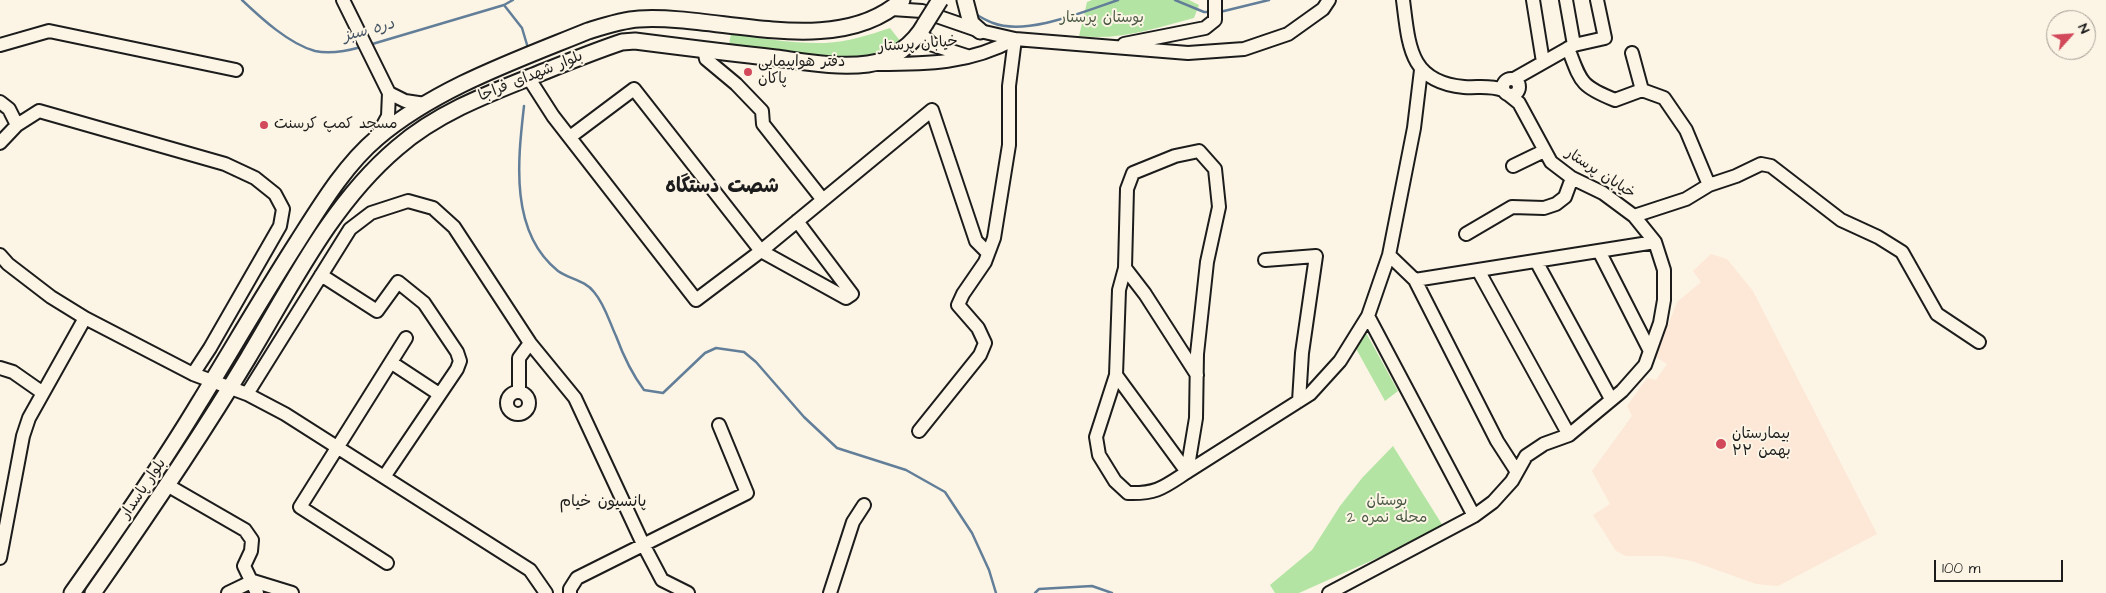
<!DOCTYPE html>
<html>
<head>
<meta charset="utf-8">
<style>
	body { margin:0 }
	#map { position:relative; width:2106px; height:593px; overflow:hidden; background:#fcf5e5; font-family:"Architects Daughter",sans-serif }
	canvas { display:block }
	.north { position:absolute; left:2046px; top:10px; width:50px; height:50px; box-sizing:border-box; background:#fcf5e5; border:1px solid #a29e95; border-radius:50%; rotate:64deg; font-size:14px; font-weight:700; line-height:20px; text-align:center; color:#1c1c1c }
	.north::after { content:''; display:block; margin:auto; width:18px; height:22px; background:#d1495b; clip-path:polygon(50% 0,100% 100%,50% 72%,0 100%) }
	.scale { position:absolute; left:1934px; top:560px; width:129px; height:22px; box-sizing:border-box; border:2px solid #1c1c1c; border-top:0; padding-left:6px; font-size:15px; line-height:18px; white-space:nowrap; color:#1c1c1c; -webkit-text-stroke:4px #fcf5e5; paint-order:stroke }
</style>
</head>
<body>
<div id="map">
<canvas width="2106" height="593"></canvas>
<div class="north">N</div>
<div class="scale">100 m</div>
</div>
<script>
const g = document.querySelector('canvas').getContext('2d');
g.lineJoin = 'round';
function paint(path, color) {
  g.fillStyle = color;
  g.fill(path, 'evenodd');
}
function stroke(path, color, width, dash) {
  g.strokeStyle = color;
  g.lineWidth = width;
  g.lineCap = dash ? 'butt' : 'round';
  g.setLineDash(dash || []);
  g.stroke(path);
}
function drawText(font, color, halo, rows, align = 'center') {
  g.font = font + ' "Architects Daughter","Playpen Sans Arabic",sans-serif';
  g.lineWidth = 4;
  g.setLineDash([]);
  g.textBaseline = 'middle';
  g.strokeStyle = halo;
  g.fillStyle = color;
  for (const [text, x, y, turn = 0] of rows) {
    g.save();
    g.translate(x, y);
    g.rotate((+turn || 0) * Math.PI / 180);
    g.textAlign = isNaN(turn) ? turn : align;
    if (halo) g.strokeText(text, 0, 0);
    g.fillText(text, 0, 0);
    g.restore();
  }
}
paint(new Path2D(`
	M1711,254l16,5 26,32 124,243 -99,52 -22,-2 -64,-23 -28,-5h-38l-10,-5 -23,-36 17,-11 -18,-33 40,-55 -5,-10 20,-28 9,2 11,-16 -11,-7 21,-55 24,-20 -8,-11z`), '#fde7d6');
paint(new Path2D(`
	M1092,0h97l10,5 -5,13c-38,10 -75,23 -115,18l8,-34z
	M890,28l11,14 -19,10 -22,5h-27l-104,-13 2,-10c31,4 63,10 94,9 22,-1 44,-8 65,-15z
	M1364,329l34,62 -13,10 -31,-56z
	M1393,446l50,80 -41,21 -103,46h-24l-5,-8 42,-35 28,-44 22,-28z`), '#b4e4a3');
stroke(new Path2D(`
	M242,0c19,18 47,44 73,51 14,3 32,0 46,-4
	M1175,0l29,12h8
	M504,5l18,23 6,20
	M1220,12l49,-12
	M975,14c6,3 12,7 18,9 34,13 92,-12 125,-23
	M369,45l135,-40 9,-5
	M524,106c-6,53 -15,126 34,165 11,8 27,9 36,21 11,13 15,29 22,44 7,19 16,38 28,54l19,3 42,-40 11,-5 28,4 12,10 48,55 33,31 69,22 39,22 27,41 17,37 7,23
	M1035,593l4,-4 53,-3 20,7`), '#627e99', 2.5);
const minor = new Path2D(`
	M343,0l46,93
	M1403,0c6,46 6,82 61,87 14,1 25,-2 39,3
	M1533,0l10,62
	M1566,0l8,45
	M892,9l30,2 58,20 35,8 173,14 56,-4 44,-15 35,-25 6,-9
	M920,33l13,12 34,11
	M1124,44l81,-16 10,-8v-20
	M0,45l49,-14 187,39
	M1568,48c13,34 12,38 47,52l27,-10
	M704,49l2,10 30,25 26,27 1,13 60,76
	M1632,53l10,37 22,8 22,32 23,55 -23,14 -52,17
	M877,64c50,0 92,0 138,-25
	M528,77l25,39 143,184 65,-49 171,-141 44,131 12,12
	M1503 87a8 8 0 1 1 16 0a8 8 0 1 1-16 0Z
	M1514,79l60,-34 31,-7 -8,-38
	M0,102l9,7 8,16
	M570,137l64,-48 127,162 85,47 6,-4 -55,-73
	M376,138l12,-22 1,-23 16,8 20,3
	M0,143l17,-18 22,-14 186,53 30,14 20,16 8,15 -3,17 -70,122 -17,26
	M1513,166l31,-15
	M1709,185l27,-9 25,-12 10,2 70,54 37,17 24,15 35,62 42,28
	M1466,234l46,-27 32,1 12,-4 9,-7 7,-19
	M1599,251l51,100
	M0,255l8,9 43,33 34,21 108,56 54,20 38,20 245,156 16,23
	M1389,255l26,25 240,-38
	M1265,260l51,-4 -14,97 -3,48
	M1536,261l75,138
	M1478,270l91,165
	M321,275l56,36 21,-29 26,21 33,49 3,9 -3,8 -73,108
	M1415,280l82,161 20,31
	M1368,316l106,200
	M392,363l47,31
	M0,368l13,4 30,21
	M1116,375l71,97c-23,15 -30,22 -59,21l-13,-12 -16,-26 -3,-18 20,-62 3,-85 6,-22
	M519,392v-34l11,-15
	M507 403a11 11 0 1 1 22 0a11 11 0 1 1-22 0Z
	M247,394l103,-165 21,-16 37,-12 25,7 21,19 76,116 45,55 68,146 19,36 26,13
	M919,431l61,-76 5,-12 -7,-15 -20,-23 5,-11 22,-32 9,-24 15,-93v-59l6,-47
	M1187,472l9,-54 1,-64 10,-92 12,-55 -4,-38 -16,-18 -24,5 -42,17 -6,16 -2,79 20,26 52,81
	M1187,472l123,-78 30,-33 28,-45 21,-61 25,-127 7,-58
	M167,485l78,45 7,10 -1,11 -7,15 13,27
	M0,558l23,-122 6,-18 56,-100
	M387,563l-87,-56 106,-169
	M228,593l25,-12 39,12
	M570,593v-4l7,-11 170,-85 -28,-68
	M830,593l23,-71 11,-17
	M1329,593l145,-77 19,-14 19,-21 14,-25 18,-12 25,-9 53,-44 23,-26 15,-42 4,-23v-30l-9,-28 -21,-26 -31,-23 -31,-15 -21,-16 -32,-59 -10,-8`);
const major = new Path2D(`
	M965,0l6,23 9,8
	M72,593c44,-62 88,-125 127,-190 33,-54 65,-109 99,-162 23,-36 47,-76 79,-103 59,-50 140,-78 211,-107 16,-5 34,-11 51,-12 80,-5 197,41 263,-19
	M93,593c54,-77 107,-155 155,-235 44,-73 83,-154 149,-210 39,-34 88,-53 136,-72 30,-12 59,-24 89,-34l13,-1c47,6 94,12 141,17 30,4 62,10 92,6 24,-3 46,-20 57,-40`);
stroke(minor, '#1c1c1c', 16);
stroke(major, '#1c1c1c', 19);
stroke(minor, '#fcf5e5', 12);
stroke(major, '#fcf5e5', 15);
const majorBridge = new Path2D(`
	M925,24l15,-24`);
stroke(majorBridge, '#1c1c1c', 19, []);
stroke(majorBridge, '#fcf5e5', 15);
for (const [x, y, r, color] of [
	[748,72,5,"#d1495b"],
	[264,125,5,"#d1495b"],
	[1721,444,6,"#d1495b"]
]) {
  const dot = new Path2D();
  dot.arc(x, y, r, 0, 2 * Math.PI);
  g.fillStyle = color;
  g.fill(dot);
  stroke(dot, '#fcf5e5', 2);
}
drawText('15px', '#4a5844', '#fcf5e5', [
	["بوستان پرستار",1102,19],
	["بوستان",1387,502],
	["محله نمره 2",1387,519]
]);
drawText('15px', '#1c1c1c', '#fcf5e5', [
	["خیابان پرستار",918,45,-4],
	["بلوار شهدای فراجا",531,77,-22],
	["خیابان پرستار",1600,174,33],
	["بلوار پاسدار",144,489,-56]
]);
drawText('15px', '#1c1c1c', '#fcf5e5', [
	["دفتر هواپیمایی",758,63],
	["پاکان",758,80],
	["مسجد کمپ کرسنت",274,125],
	["بیمارستان",1732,435],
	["۲۲ بهمن",1732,452]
], 'left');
drawText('italic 16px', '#455565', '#fcf5e5', [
	["دره سبز",369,31,-15]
]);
drawText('16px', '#1c1c1c', '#fcf5e5', [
	["پانسیون خیام",603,503]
]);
drawText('bold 20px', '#1c1c1c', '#fcf5e5', [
	["شصت دستگاه",722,188]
]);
</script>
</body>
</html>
